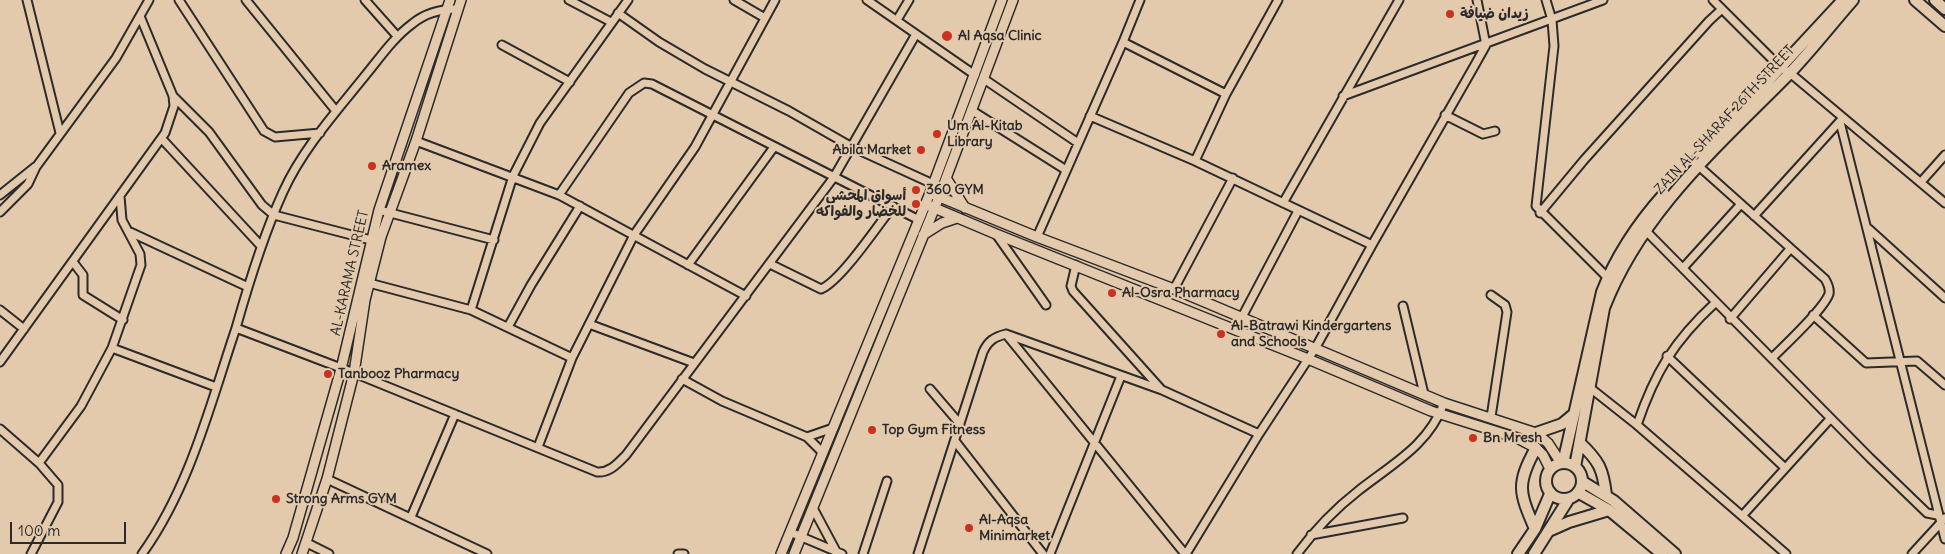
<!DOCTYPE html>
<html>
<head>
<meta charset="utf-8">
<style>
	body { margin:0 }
	#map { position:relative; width:1945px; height:554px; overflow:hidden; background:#e4caac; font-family:Delius,sans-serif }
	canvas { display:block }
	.scale { position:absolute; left:10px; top:522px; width:116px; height:22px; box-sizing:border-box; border:2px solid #2b2b2b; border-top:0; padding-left:6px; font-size:15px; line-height:18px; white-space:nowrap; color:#2b2b2b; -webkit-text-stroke:4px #e4caac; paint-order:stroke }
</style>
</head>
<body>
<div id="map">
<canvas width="1945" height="554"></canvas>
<div class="scale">100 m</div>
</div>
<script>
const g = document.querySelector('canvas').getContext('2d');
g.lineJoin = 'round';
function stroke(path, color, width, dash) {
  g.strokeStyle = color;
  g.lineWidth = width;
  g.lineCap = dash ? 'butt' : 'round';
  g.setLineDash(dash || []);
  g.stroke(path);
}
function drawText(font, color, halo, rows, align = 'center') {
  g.font = font + ' Delius,"Playpen Sans Arabic",sans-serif';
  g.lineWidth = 4;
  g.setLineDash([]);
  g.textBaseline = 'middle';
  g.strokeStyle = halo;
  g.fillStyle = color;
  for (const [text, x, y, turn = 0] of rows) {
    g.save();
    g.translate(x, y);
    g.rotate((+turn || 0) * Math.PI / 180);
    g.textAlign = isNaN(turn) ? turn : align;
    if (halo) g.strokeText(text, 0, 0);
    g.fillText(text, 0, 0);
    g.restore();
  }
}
const minor = new Path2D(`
	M27,0l33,133
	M179,0l85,131 11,6 45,-4
	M246,0l90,111
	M365,0l32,36
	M569,0l42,22
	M734,0l31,18
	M867,0l108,75
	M1140,0l-17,42 103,52
	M1278,0l-52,94 -31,67 177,84
	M1546,0l6,20 2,26 -18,160 75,75
	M1713,0l67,67 10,6 155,130
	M618,13l41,29 46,27 84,42 63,36 81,37
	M897,20l12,-20
	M502,45l68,37
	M984,79l94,64
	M173,96l36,36 53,73 12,10 97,25
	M1343,96l260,-96
	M971,110l95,60
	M1445,115l38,19 12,-3
	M1090,116l105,45
	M1840,122l105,417
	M162,139l99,107
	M416,141l143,54 187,101
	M1693,161l132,118c3,5 5,10 4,15 -6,16 -43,50 -57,64
	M1921,182l24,-27
	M0,195l35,-28
	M559,195l70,-102 15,-10 8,1 267,136
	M1283,203l116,-203
	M379,210l115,30
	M0,212l28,-28 8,-17 80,-109 33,-58
	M1540,213l44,-53 125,-139 13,-12
	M1754,216l87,-96
	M1644,229l226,229 57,55 10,2
	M1869,229l76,69
	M128,231l120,56
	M996,234l50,71
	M1037,237l86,-195
	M73,262l10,13v20l40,25
	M770,264l51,25c19,-7 58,-65 72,-83
	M688,265l86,-118
	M1076,265l-5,21 2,5 87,97
	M1683,268l58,-64
	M369,283l102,27 101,48
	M1174,289l59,-111
	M1403,306l21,88
	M0,310l24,19
	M471,310l42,-134 27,-53 88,-123
	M1813,315l53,48 51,-2 28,24
	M1242,317l56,-106
	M1730,319l60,-70
	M589,324l105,39
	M508,327l23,-42 49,-79
	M236,328c13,-46 27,-92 47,-136 19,-42 52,-79 81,-115 15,-18 29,-39 48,-53 13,-11 29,-15 46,-15
	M1006,334l156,56 97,44
	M112,348l104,39
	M1667,356l117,111
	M0,362l165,-229 9,-27 -1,-10 -33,-80
	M682,379l40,22 85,36 16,16
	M1589,387l48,38 149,129
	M930,389l30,35
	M1491,417l16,-105 -2,-7 -14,-10
	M1637,425c18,-53 37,-84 78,-122
	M0,429l39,34 19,22v17l-27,52
	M807,437l26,-9
	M955,441l88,113
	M538,447l34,-89 62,-123 61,-88 80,-147
	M39,463l42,-57 31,-58 29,-83 -1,-11 -18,-34 -2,-24
	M327,479l160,75
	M813,508l23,43
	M1742,516l88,-97
	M411,517l44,-103
	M790,532l52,22
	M1311,535l92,-17
	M307,543l22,11
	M142,554c48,-67 68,-149 94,-226l118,45 243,99c13,1 21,-9 29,-17l208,-278 82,-143
	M678,554h6
	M863,554l24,-73
	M918,554l65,-202c5,-11 11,-15 23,-18l179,220
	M1050,554l71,-178
	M1186,554l73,-120 57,-87 56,-102 104,-182 10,-18 -9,-45
	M1297,554c17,-23 38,-45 61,-63 34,-27 70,-45 86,-88
	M1912,554l33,-36`);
const tertiary = new Path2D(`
	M946,178l19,30
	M930,193l107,44 137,52 270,114 92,30 12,10 13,20
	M925,204l71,30 312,125 123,52 86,27 19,10 7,7 7,14
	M923,235l19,-12 15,-5
	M286,554l7,-16 48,-169 38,-159 71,-210
	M302,554l25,-75 27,-106 11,-73 16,-63 35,-96 45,-141
	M781,554l149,-361 72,-193
	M794,554l145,-357 74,-197`);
const secondary = new Path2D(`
	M1915,0l30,26
	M1935,0l10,9
	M1701,153l142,-153
	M1536,433l26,-9 12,-10
	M1580,443c19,18 23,26 26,52
	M1546 481a18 18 0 1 1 36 0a18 18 0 1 1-36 0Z
	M1563,463l39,-171c14,-36 37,-70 62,-98
	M1575,467l29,-159c37,-96 114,-162 184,-233 23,-24 43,-50 65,-75
	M1583,482l31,19 61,53
	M1579,493l30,17 53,44
	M1535,529c-16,-37 -19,-45 1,-81
	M1551,530l18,-8 40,-12
	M1518,554l17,-25 15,-35
	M1534,554l34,-54`);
stroke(minor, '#2b2b2b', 11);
stroke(tertiary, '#2b2b2b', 12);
stroke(secondary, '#2b2b2b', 14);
stroke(minor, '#e4caac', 7);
stroke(tertiary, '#e4caac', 9);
stroke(secondary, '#e4caac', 10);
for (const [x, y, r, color] of [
	[1450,14,5,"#c8321e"],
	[947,36,6,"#c8321e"],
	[937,134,5,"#c8321e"],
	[921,150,5,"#c8321e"],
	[372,166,5,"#c8321e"],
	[916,190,5,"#c8321e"],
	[916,204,5,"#c8321e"],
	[1112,293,5,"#c8321e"],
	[1221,334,5,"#c8321e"],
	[328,374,5,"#c8321e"],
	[872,430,5,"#c8321e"],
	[1473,438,5,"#c8321e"],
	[276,499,5,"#c8321e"],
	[969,528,5,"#c8321e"]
]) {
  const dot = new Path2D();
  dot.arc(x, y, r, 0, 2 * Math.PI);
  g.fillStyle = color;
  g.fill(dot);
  stroke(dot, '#e4caac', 2);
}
drawText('bold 14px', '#2b2b2b', '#e4caac', [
	["زيدان ضيافة",1460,14],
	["Al Aqsa Clinic",958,36],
	["Um Al-Kitab",947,126],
	["Library",947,142],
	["Abila Market",911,150,"right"],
	["Aramex",382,166],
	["360 GYM",926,190],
	["أسواق المحشي",906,196,"right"],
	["للخضار والفواكه",906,212,"right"],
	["Al-Osra Pharmacy",1122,293],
	["Al-Batrawi Kindergartens",1231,326],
	["and Schools",1231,342],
	["Tanbooz Pharmacy",338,374],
	["Top Gym Fitness",882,430],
	["Bn Mresh",1483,438],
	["Strong Arms GYM",286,499],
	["Al-Aqsa",979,520],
	["Minimarket",979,536]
], 'left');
drawText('14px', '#2b2b2b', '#e4caac', [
	["ZAIN AL-SHARAF 26TH STREET",1725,120,-47],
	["AL-KARAMA STREET",350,273,-77]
]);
</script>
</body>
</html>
